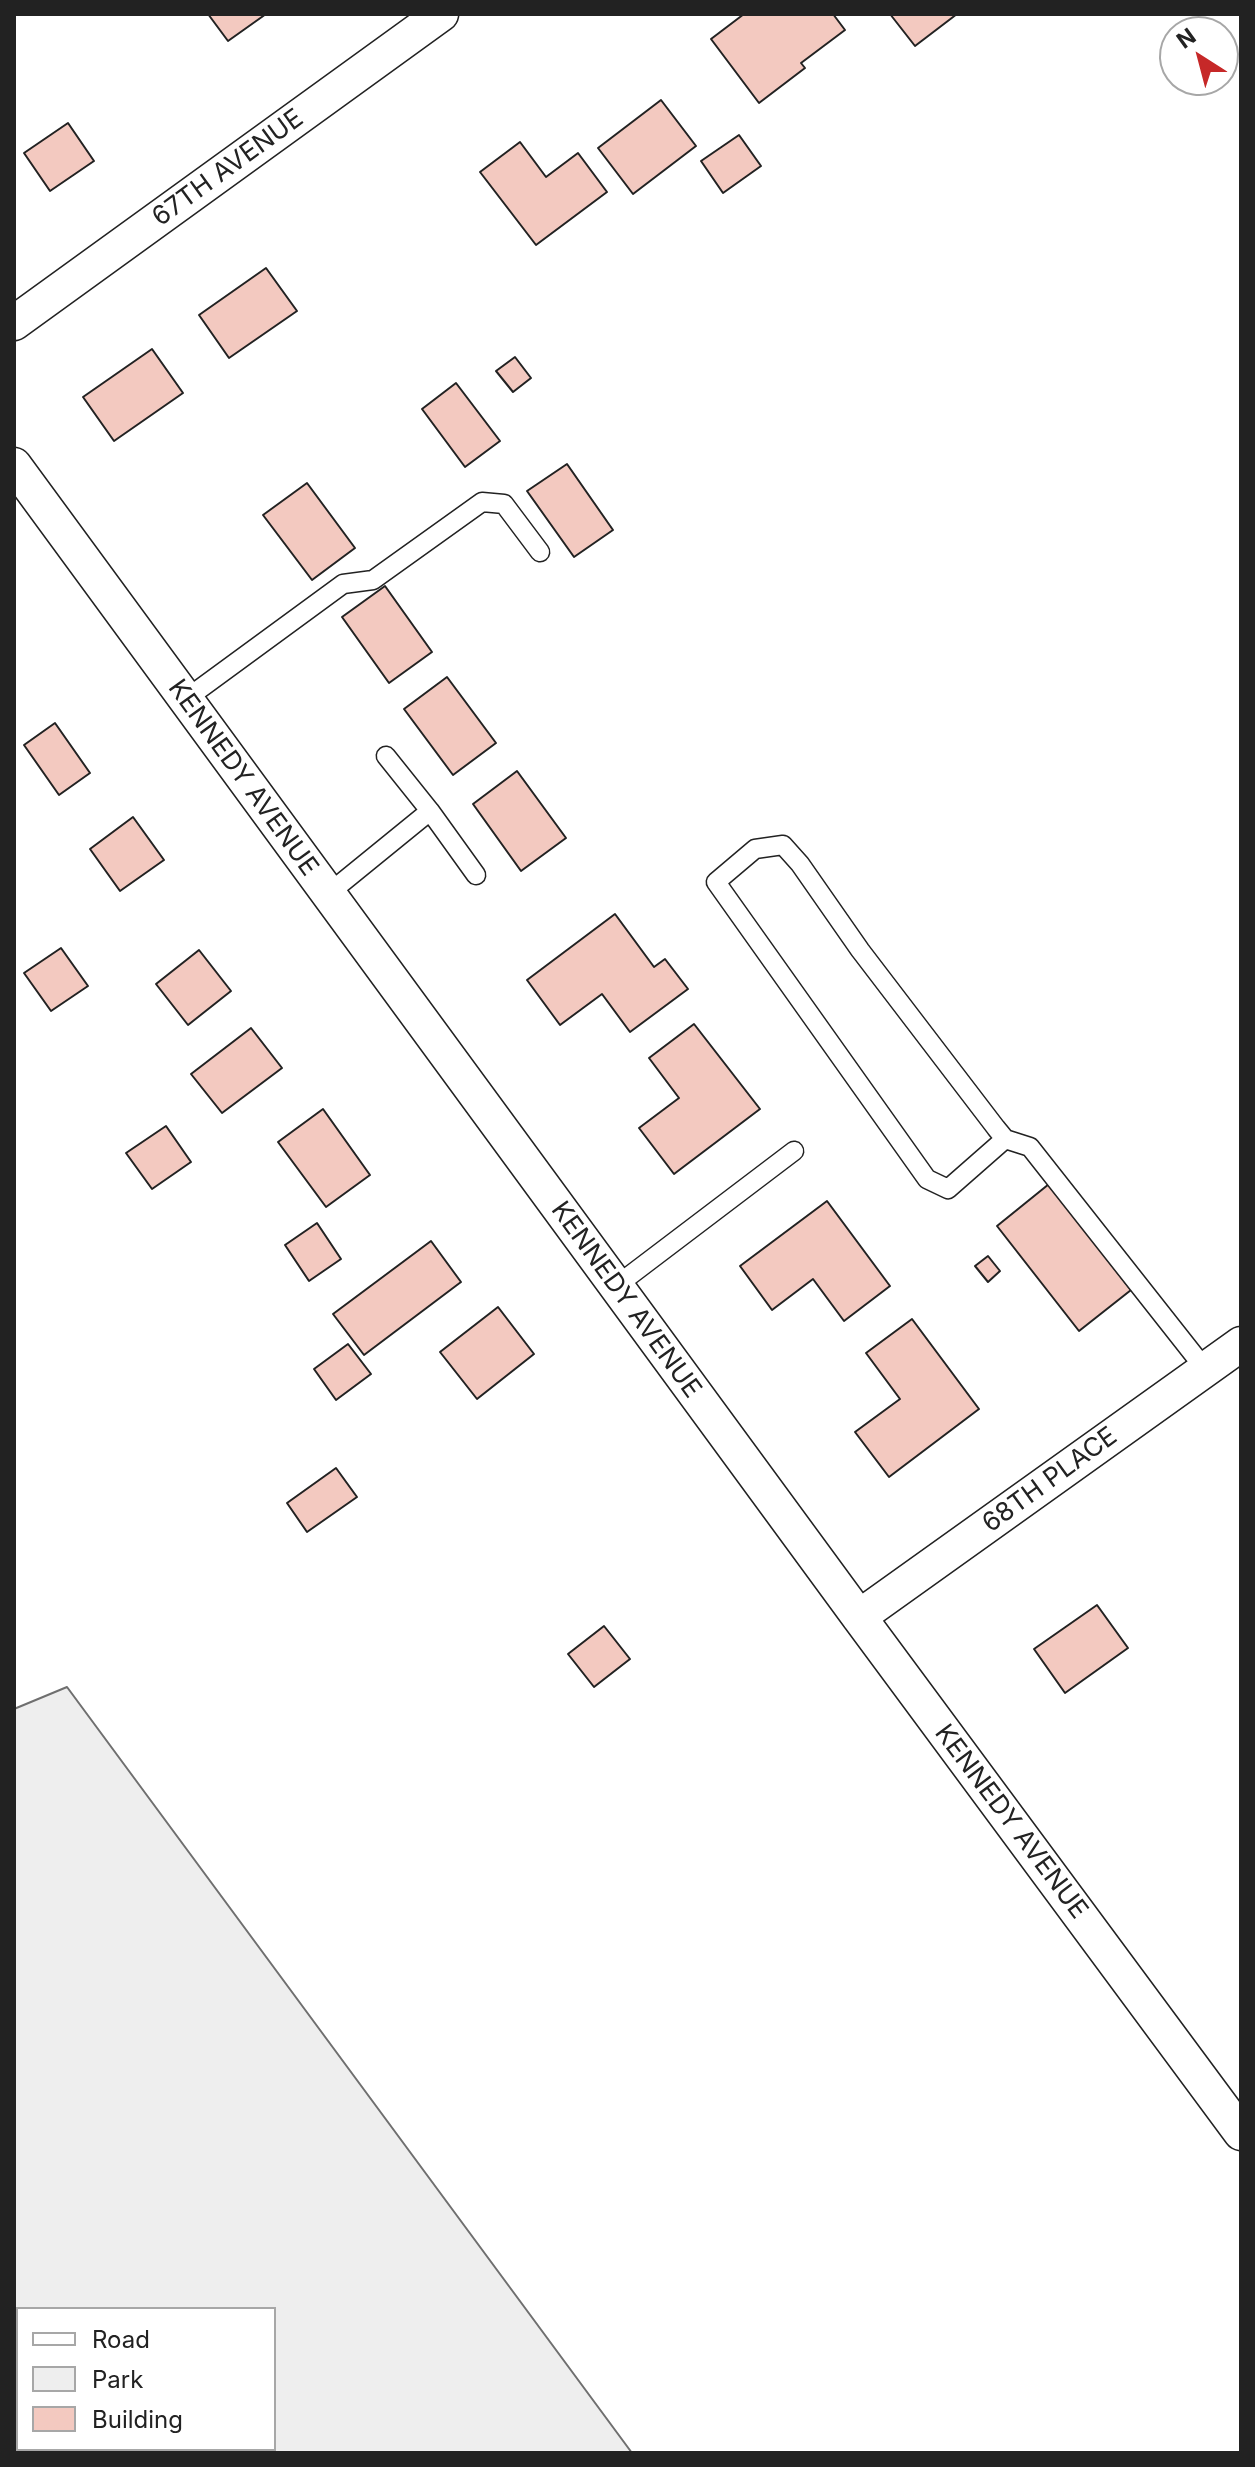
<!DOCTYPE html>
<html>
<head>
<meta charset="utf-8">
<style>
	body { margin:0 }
	#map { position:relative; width:1255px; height:2467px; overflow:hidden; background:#fff; font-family:Inter,sans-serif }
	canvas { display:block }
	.frame { position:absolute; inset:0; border:16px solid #222; pointer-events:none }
	.legend { position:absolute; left:16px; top:2307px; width:260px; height:144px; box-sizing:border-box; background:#fff; border:2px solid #a7a7a7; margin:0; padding:10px 14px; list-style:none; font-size:24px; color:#222 }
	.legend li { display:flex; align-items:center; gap:16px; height:40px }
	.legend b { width:40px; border:2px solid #a7a7a7 }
	.north { position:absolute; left:1159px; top:16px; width:80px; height:80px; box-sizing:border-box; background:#fff; border:2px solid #a7a7a7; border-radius:50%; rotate:324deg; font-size:22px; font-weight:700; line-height:32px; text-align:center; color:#222 }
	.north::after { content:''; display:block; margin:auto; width:28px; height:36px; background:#c62828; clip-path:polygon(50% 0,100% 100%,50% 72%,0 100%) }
</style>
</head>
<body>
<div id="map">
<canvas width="1255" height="2467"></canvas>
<div class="frame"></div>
<ul class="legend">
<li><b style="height:10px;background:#fff"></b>Road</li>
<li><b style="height:22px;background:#eee"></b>Park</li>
<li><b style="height:22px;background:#f3c9c0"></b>Building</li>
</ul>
<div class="north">N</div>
</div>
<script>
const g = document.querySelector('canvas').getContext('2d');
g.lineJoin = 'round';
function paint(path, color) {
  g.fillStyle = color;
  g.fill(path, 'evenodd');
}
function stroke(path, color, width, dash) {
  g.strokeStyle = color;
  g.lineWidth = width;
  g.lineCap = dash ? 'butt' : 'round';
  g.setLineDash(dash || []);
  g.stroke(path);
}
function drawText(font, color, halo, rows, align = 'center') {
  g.font = font + ' Inter,sans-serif';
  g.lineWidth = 6;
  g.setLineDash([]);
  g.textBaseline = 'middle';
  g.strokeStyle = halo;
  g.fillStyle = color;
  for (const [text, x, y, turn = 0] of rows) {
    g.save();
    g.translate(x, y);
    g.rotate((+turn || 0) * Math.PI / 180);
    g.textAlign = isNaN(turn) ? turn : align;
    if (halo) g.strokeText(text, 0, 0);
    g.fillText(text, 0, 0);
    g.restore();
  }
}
const green = new Path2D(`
	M67,1687l565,766h-618v-744zM18,2309h256v140h-256z`);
paint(green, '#eee');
stroke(green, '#6f6f6f', 2);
const building = new Path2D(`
	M208,14h58l-38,27z
	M744,14h89l12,16 -44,33 4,5 -46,35 -48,-64z
	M890,14h67l-42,32z
	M661,100l35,46 -63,48 -35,-46z
	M68,123l26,38 -44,30 -26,-38z
	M739,135l22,31 -38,27 -22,-32z
	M520,142l26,35 32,-24 29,39 -71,53 -56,-73z
	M266,268l31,43 -68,47 -30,-43z
	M152,349l31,44 -69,48 -31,-44z
	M515,357l16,21 -18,14 -17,-21z
	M456,383l44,58 -35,26 -43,-58z
	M567,464l46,66 -39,27 -47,-66z
	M307,483l48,65 -43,32 -49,-65z
	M385,586l47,66 -43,31 -47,-66z
	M447,677l49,66 -43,32 -49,-66z
	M55,723l35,50 -31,22 -35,-50z
	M517,771l49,67 -45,33 -48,-67z
	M133,817l31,43 -44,31 -30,-42z
	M615,914l39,53 11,-8 23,30 -58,43 -28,-38 -42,31 -33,-45z
	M61,948l27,38 -37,25 -27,-38z
	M199,950l32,41 -43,34 -32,-41z
	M694,1024l66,85 -86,65 -35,-46 40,-30 -30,-40z
	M251,1028l31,40 -60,45 -31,-39z
	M323,1109l47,66 -44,32 -48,-65z
	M166,1126l25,36 -39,27 -26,-36z
	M1049,1184l82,106 -52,41 -82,-105z
	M827,1201l63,85 -46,35 -31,-42 -41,31 -32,-44z
	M317,1223l24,36 -32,22 -24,-36z
	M431,1241l30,41 -97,73 -31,-41z
	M988,1256l12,15 -12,11 -13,-16z
	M498,1307l36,47 -57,45 -37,-47z
	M912,1319l67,90 -90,68 -34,-45 45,-33 -34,-46z
	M348,1344l23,30 -35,26 -22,-31z
	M336,1468l21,29 -50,35 -20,-29z
	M1097,1605l31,43 -63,45 -31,-44z
	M604,1626l26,33 -36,28 -26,-33z`);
paint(building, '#f3c9c0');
stroke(building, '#222', 2);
const service = new Path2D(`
	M186,699l157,-115 30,-4 109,-78 22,2 36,48
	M386,756l44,55 46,64
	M328,894l102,-83
	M1005,1139l-57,50 -21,-10 -211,-297 39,-33 28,-4 17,19 60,86 136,178 9,11 25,8 175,222
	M616,1286l178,-135`);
const minor = new Path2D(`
	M14,323l427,-309
	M14,465l845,1152 382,516
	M859,1617l382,-273`);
stroke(service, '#222', 21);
stroke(minor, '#222', 37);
stroke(service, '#fff', 18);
stroke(minor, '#fff', 34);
drawText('26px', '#222', '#fff', [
	["67TH AVENUE",228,168,-36],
	["KENNEDY AVENUE",243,778,54],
	["KENNEDY AVENUE",626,1300,54],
	["68TH PLACE",1050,1480,-36],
	["KENNEDY AVENUE",1011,1822,53]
]);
</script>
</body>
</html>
